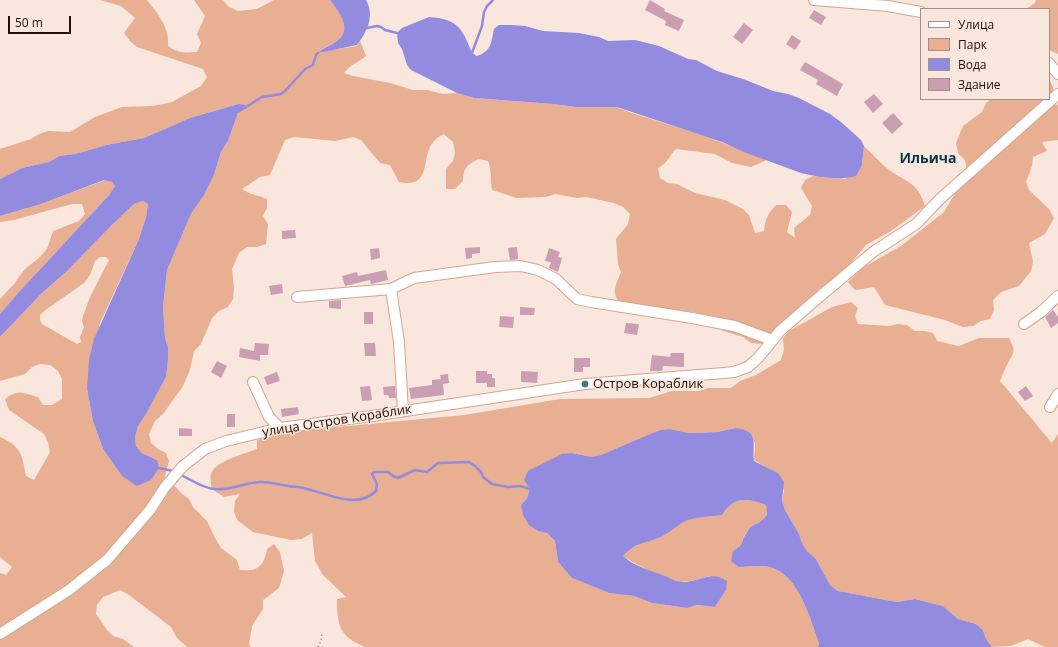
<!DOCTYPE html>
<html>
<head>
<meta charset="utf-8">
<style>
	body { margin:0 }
	#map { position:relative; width:1058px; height:647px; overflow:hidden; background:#f9e6dd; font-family:"Open Sans",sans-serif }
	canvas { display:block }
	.legend { position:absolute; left:920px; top:8px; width:130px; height:92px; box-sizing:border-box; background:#f9e6dd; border:1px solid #a29188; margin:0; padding:5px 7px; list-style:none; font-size:12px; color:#201109 }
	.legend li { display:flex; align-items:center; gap:8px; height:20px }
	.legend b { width:20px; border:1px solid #a29188 }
	.scale { position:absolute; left:8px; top:16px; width:63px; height:18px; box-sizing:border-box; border:2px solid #201109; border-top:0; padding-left:5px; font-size:12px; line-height:14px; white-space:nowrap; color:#201109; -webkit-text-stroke:3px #f9e6dd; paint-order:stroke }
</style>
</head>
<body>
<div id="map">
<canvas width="1058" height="647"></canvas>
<ul class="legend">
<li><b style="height:5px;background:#fff"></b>Улица</li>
<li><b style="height:11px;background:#e9af92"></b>Парк</li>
<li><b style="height:11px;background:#938be0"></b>Вода</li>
<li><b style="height:11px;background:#cb9eb4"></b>Здание</li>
</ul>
<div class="scale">50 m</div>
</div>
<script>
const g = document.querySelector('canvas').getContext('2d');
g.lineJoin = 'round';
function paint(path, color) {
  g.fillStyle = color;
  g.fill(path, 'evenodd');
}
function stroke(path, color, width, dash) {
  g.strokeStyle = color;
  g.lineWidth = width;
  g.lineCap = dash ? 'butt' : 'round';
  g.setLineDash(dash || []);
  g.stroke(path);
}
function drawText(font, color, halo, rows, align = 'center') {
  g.font = font + ' "Open Sans",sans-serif';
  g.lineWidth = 3;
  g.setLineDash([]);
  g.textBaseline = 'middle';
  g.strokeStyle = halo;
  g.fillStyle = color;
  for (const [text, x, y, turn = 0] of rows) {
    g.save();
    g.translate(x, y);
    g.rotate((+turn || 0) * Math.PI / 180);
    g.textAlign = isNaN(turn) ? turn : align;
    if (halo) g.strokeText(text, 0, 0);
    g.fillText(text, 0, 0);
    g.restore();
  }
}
paint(new Path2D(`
	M100,0h47c11,14 23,28 21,46 10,7 17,7 29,6l4,-9 -4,-9 8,-18 -11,-16h29l6,7 9,4 19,-2 17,-9h56c9,12 23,29 7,41 -6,5 -13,5 -18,11l38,-6 3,-5 6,15c-8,7 -15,8 -22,17l9,3 37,7 23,7h14l16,4 14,-1 17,5 79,6 23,3h41l15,6 70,22 65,25 -16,7 -19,-4 -17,-9 -39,-5c-8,8 -7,13 -18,19l2,10 8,5 9,1 18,9 30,7 18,9 6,6 6,18 9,-2c1,-11 4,-18 12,-26h10l6,7 -5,20 8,6 -1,-10 16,-13 2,-9 -11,-18 4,-8 8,-4 32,3 17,-14 2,-19c8,7 16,17 25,24 17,12 29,12 36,36l-34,25 -25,14 -20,24 -27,20 -8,11 -21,21 -17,10 -4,8 -8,5 -10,-1 -8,-6 -20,-6 -11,-9 -18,-10 -71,-5c-13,-14 -8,-20 -2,-35l-3,-8 -2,-25 12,-15 2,-10 -7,-7 -9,-4 -28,-6 -9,1 -22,-4 -9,3 -29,1 -25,-8c-2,-10 0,-19 -4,-29l-10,-2c-12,7 -14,8 -15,22l-8,8h-9v-20l7,-8 2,-9 -2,-10 -9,-8c-2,1 -6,3 -8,5 -18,16 -1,50 -37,43l-9,-17 -10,-2 -19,-23 -8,-3 -18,4 -41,-4 -9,3 -15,35 -10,2 -18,12c8,6 16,6 25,10v9l-4,8 5,8 -2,20 -9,3h-10l-8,6 -7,16 2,19 -1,11 -5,8 -9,4 -7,7 -11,26 -7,7 -4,19 -7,16 -20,28 -8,7 -6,13 2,9 7,6 8,4 3,8 -5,19 11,6 6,7 8,6 4,8 14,14 8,17 6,10 16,12 3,10c18,2 24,-4 27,-21l7,-5 6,8 4,19 -5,17 -16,12v9l-11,17 -3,18 2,3h-64l-10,-9 -6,-11 -42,-32 -9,-5 -17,7 -6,8 -1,9 11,16 6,6 10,3 11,8h-134v-74l6,2 6,-8 -12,-10v-120c22,10 22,18 26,39l8,4 16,-28 -2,-10 -4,-8 -35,-24 -4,-11c13,-10 18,-6 33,-2l5,8h9l10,-6v-20l-4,-8 -8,-6 -10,-1 -8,3 -7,7 -25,7v-44l41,-43 25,-22 46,-47 22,-21 9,-3 5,3 -2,13 -7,22 -39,84 -13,66 6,32 10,28 19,27 35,-16 -15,-7 -6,-7 -1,-8 3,-12 8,-12 20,-37 2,-17v-13l-3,-9 -2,-31 4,-37 24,-56 13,-19 10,-20 7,-23 7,-11 10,-28v-9l-48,14 -46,20 -38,7 -31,9 -16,2 -10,6 -27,6 -22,11v-30l31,-10 8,-5 9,-3 22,1 25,-15 27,-10 31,-1 19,-4 29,-16 6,-9 -4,-8 -66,-22 -7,-6 -6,-8 11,-15 -14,-12zM100,257h6l3,3 -19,37 -7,19 -1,5 2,6 -4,10 1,5 -4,2 -35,-20 -2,-4v-5l7,-6 37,-26 6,-8 5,-14z
	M1036,0h22v54l-9,-4v-41h-23l9,-6z
	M1049,80c6,8 6,15 3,24l6,1v35l-16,2 5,9 -14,6 -1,9 -6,16 3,8 20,19 5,9 -9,16 -16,9 4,19 -2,9 -12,15 -18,6 -8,8 1,10 -4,9 -9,2 -8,5 -10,1 -18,-7 -60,-15 -11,-18 -19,3 -7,-8 14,-14 39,-22 43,-34 21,-35 2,-7 -2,-10 -7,-7 -2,-10 7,-17 19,-14 4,-9 5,-4h58z
	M105,180l7,2 3,4 -6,9 -91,98 -18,21v-15l14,-15 11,-15 15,-12 7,-8 6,-18 26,-10 6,-7 -3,-10h-10l-58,16 -14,2v-6l41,-12z
	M851,302l7,6 -3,8 3,8 31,2 9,-2 9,1 8,6h9l9,2 4,8 22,5 20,-8h30c8,15 4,15 -2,27 -3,6 -5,11 -7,16l52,62 6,-9v213h-13l-17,-8 -17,7 -19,1 -6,-8 -3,-9 -7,-6 -18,-5 -15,-13 -28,-7 -18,3 -59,-11 -8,-6 -14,-26 -9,-8 -5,-8 -3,-9 -14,-24 -3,-9 2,-10 -6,-17 -24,-14 1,-16 -3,-8 -16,-8 -19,4 -21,1h-8l-18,-4 -20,5 -49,21 -9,2 -20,-4 -42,36 -3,9 -6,7 17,26 9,2 8,8 3,21 14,16 37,15 25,3 18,7 35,5 10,-3 18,2 11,-17 -16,-14 -19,5 -11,1 -31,-11 -27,-15 7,-7 18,-8 9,-2 10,-5 16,-12 11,-4 29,-3c12,-19 25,-17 44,-10l1,10 -7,7 -10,5 -6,9 -3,9 -8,6 6,16c10,0 21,-2 31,0 29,8 40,52 49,76l-1,4h-453c-26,-10 -28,-23 -28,-48l9,-2 -23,-22 -8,-14 -3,-28 -10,6 -11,1 -38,-8 -16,-12 -3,-9 1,-10 5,-7 -16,3 -12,-8c-1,-6 -3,-14 1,-19 6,-9 33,-17 44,-21v-9c9,-2 17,-6 27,-8l180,-17 96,-16 89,-1 23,-7h27l9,-3h23l9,-7 16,-6 25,-15 3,-11 -1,-11 6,-7 43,-24z`), '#e9af92');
paint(new Path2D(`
	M330,0h36c9,16 1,32 -9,45l-39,8c6,-6 12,-7 19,-12 16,-12 2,-29 -7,-41z
	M429,17c29,2 33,11 43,36l5,3c15,-5 14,-14 17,-27l5,-4h13l13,1 18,5 36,2 20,4 9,4 27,-1 24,6 29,13 8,1 21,11 29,9 27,11 15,3 11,4 31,16 11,8 20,18 3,6 -2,19 -6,11c-18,5 -37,1 -55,-3l-57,-21 -22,-10 -105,-35h-41l-23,-3 -79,-6 -17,-5 -46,-23 -4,-5 -5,-16 -4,-6 -1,-10 5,-5z
	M238,104l7,1 2,3 -9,5 -10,28 -7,11 -7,23 -10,20 -13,19 -24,56 -4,37 2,31 3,9v13l-2,17 -20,37 -8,12 -3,12 1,8 6,7 15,7 2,8 -8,12 -14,6 -15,-10 -19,-27 -10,-28 -6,-32 2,-29 5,-21 45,-100 7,-22 2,-13 -5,-3 -9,3 -22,21 -46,47 -25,22 -41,43v-23l18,-21 91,-98 6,-9 -3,-4 -8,-2 -63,24 -41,12v-37l22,-11 27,-6 10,-6 16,-2 31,-9 38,-7 46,-20z
	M736,428c24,3 16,16 18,33l24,12 6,9 -2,19 3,9 14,24 3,9 5,8 9,8 14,26 8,6 59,11 18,-3 28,7 15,13 18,5 7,6 3,9 6,8h3h-177l1,-4c-9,-24 -20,-68 -49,-76 -10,-2 -21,0 -31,0l-8,-6 2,-10 8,-6 3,-8 6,-10 10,-5 7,-7 -1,-10c-19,-7 -32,-9 -44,10 -10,2 -20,1 -30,4 -11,2 -17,10 -26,15 -16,10 -29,6 -43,22 12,11 27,14 42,20 5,2 12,6 18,6 18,0 27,-12 44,-1l-1,9 -11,17 -18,-2 -10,3 -35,-5 -18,-7 -25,-3 -37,-15 -14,-16 -3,-21 -8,-8 -9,-2 -9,-6 -6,-10 -2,-10 6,-7 3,-9 -6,-9 4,-9 34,-17 10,-1 20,4 9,-2 49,-21 11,-4 9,-1 18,4h8l21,-1z`), '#938be0');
stroke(new Path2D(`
	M367,28l10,-2 4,1 4,3 12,3
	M472,53l10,-27 2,-14 3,-6 6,-6
	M246,107l16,-10 19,-3 4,-3 20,-22 8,-4 3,-10 2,-2
	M159,468l14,3
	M183,476c10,5 20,12 31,13 16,2 29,-6 45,-7 10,-1 20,3 30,4 3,1 6,0 9,1 24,3 57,25 78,4l1,-7 -5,-10 2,-2h14l5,4 5,2 17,-8 12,2 11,-9 31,-1 6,4 6,6 2,5 9,7 16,3 12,-1 10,3`), '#938be0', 2.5);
paint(new Path2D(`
	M650,0l15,9 -1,2 20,9 -5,11 -14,-6 1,-4 -21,-11z
	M814,10l12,7 -5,8 -12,-7z
	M744,23l9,7 -11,14 -9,-7z
	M792,35l9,6 -6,9 -9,-6z
	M805,62l38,22 -6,12 -21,-12 2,-4 -18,-10z
	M874,94l9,10 -10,9 -9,-11z
	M893,113l10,11 -11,10 -10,-11z
	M295,230l1,8 -14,1v-8z
	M480,247v6l-8,1v4l-6,1 -1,-11z
	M517,247l1,12 -8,1 -2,-12z
	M379,248l1,10 -9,2 -1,-11z
	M549,248l11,4 -2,5 4,1 -4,14 -9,-4 2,-6 -6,-1z
	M386,270l2,10 -17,4 -1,-4 -25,6 -3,-10 15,-4 1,4z
	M282,284l1,9 -12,2 -2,-9z
	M341,300v9l-12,-1v-7z
	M520,307l15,1 -1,7h-14z
	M1053,310l5,7v6l-7,5 -6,-11z
	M364,312h9v12h-9z
	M500,316l14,1 -1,11 -14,-1z
	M626,323l13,1 -2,11 -13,-2z
	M255,343l14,1 -1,11h-8v6l-21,-4 1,-9 14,3z
	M364,343h11l1,13h-11z
	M671,353h13v14l-21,-1 -1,5h-12l2,-16 18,2z
	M574,358h16v9h-7v5h-9z
	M217,361l10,5 -6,12 -10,-6z
	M476,371h11v3h5v4h3v9h-8v-4h-11z
	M521,371l17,1 -1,11 -16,-1z
	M277,372l3,9 -13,4 -3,-8z
	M448,374l1,9 -6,1 1,11 -33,4 -2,-11 23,-3v-5l9,-1 -1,-4z
	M370,386l2,14 -10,1 -2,-14z
	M395,386l1,12h-7l-1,-3h-4l-1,-8z
	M1026,386l7,10 -8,5 -7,-9z
	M298,407l1,7 -17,3 -1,-8z
	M227,414h8v13h-8z
	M179,428l13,1v7h-13z`), '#cb9eb4');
const minor = new Path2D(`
	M814,0l74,6 33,6
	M1049,63l9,11
	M391,289l8,53 4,69
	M297,297l94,-8 23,-11 81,-11 26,-1 17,4 18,9 21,20 14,3 101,16 42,8 38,14
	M1024,324l17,-12 17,-16
	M253,382l16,35 11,11
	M1050,407l8,-13
	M0,634l69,-44 38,-30 43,-50 15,-23 18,-21 22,-17 21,-8 54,-13 99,-13 206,-31 139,-11 10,-1 14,-5 10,-9 22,-27 31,-27 62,-52 43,-28 24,-25 118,-105`);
stroke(minor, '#d3a691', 12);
stroke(new Path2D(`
	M318,647l3,-6 1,-9`), '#87766d', 1.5, [1, 3]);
stroke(minor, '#fff', 10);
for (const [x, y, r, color] of [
	[585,384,4,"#3d7890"]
]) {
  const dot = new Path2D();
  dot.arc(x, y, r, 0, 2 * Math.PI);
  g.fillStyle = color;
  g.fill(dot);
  stroke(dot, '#f9e6dd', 1.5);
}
drawText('13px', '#201109', '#f9e6dd', [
	["Остров Кораблик",593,384]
], 'left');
drawText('13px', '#201109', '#f9e6dd', [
	["улица Остров Кораблик",337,421,-9]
]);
drawText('bold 14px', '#003648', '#f9e6dd', [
	["Ильича",928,159]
]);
</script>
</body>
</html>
